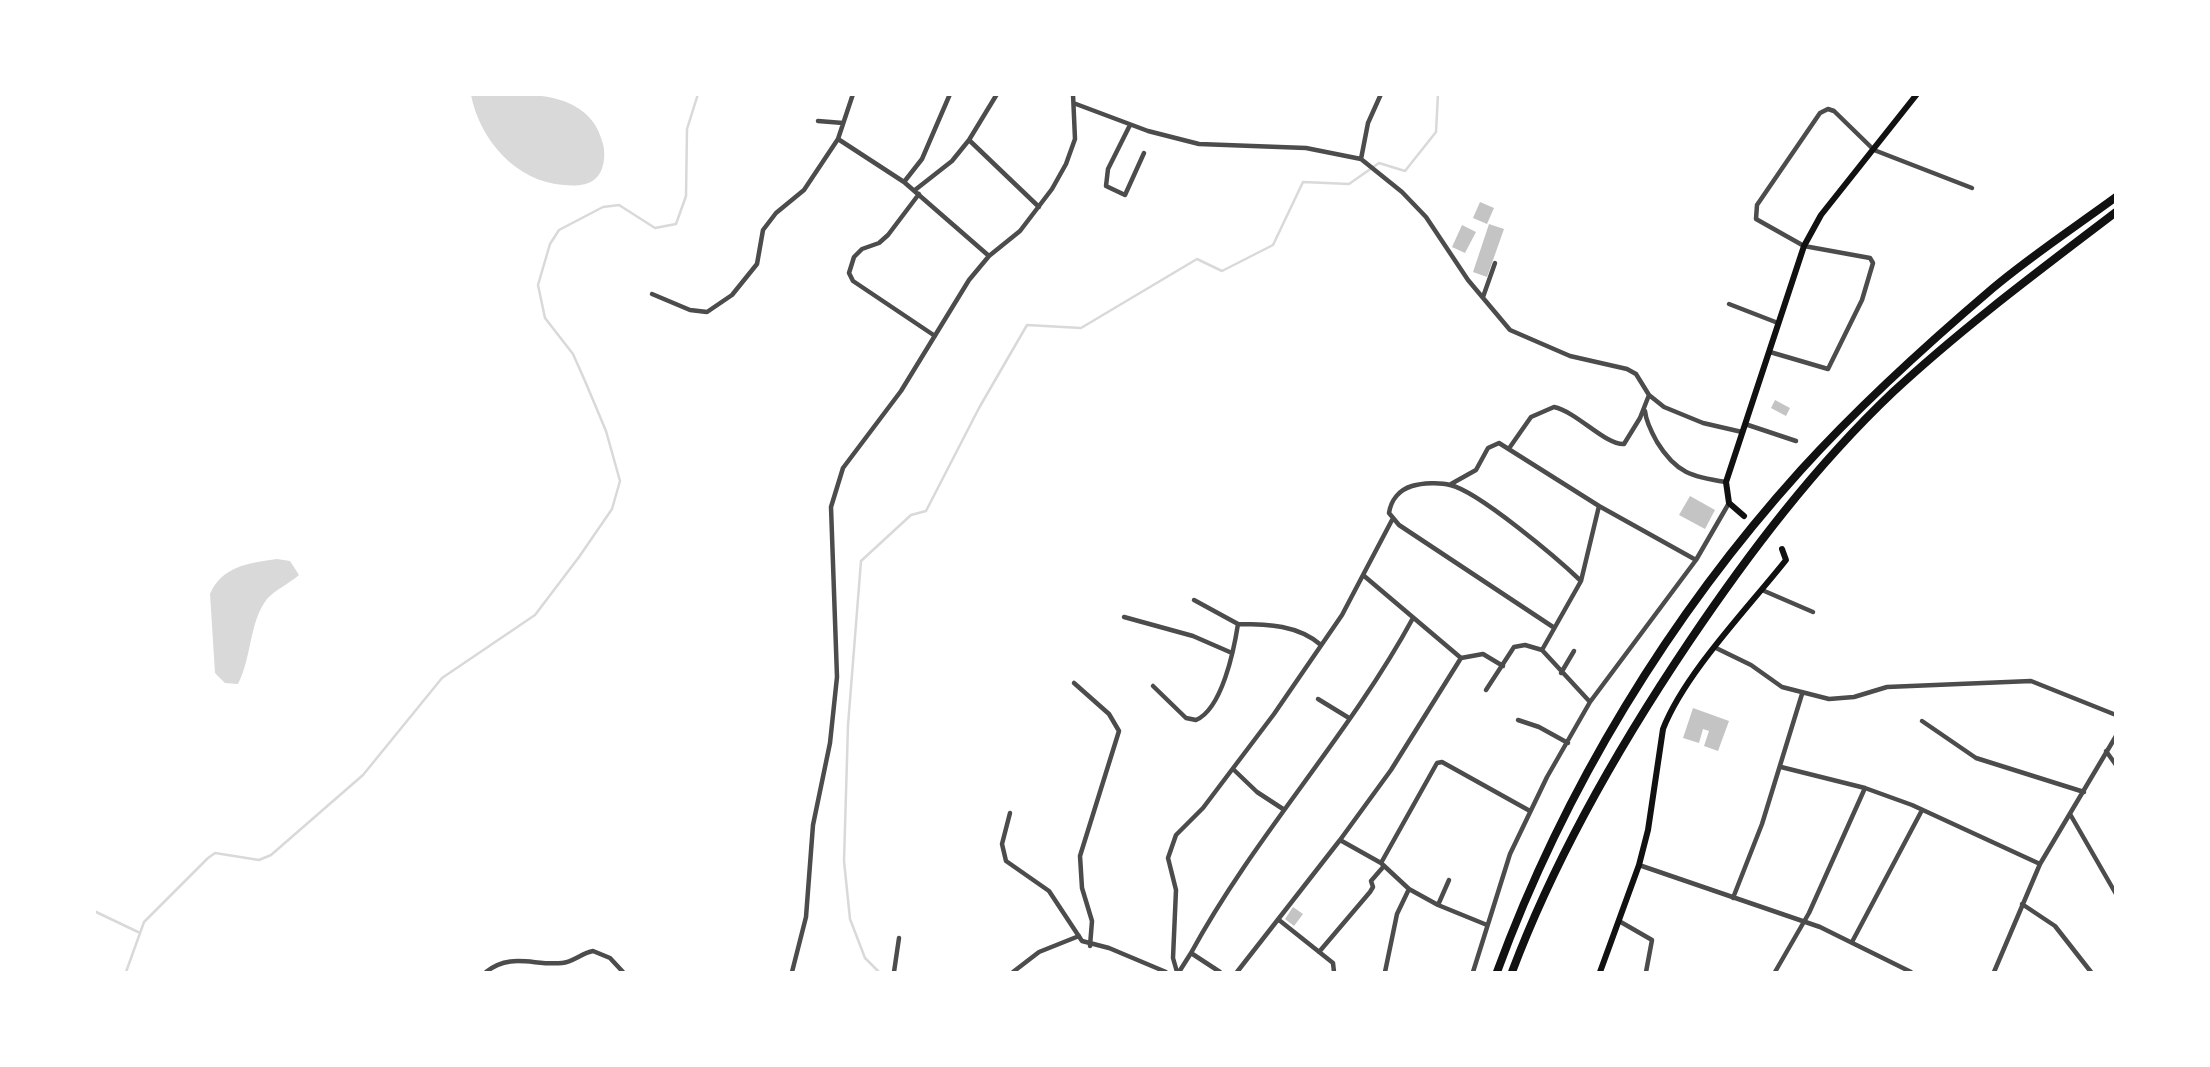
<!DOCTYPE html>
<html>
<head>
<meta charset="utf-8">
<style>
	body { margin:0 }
	#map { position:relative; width:2210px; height:1067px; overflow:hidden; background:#fff; font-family:Georgia,serif }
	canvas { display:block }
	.frame { position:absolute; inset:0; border:96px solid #fff; pointer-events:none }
</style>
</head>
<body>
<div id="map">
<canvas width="2210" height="1067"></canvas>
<div class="frame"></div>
</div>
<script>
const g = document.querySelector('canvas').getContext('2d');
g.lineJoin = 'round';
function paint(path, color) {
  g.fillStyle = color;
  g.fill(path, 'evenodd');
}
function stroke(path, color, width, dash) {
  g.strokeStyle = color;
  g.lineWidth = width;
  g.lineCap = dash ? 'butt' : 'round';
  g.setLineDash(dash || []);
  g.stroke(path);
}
paint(new Path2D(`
	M471,95c48,-1 118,-9 132,49 3,11 1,28 -8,35 -8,7 -21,7 -31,6 -48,-3 -84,-45 -93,-90z
	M277,559l13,2 9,14c-9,8 -24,15 -32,24 -18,23 -15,58 -29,85l-13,-1 -10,-10 -5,-79c12,-28 39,-31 67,-35z`), '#d9d9d9');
stroke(new Path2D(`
	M94,911l44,21
	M126,972l18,-50 64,-64 7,-5 44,7 12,-5 92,-80 79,-97 93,-63 44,-58 33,-48 8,-28 -14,-50 -21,-50 -12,-27 -28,-36 -7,-33 12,-41 9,-14 44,-23 16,-2 36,23 21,-4 10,-28 1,-67 11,-35
	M879,972l-14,-14 -15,-39 -6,-58 4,-136 13,-164 50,-46 15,-4 53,-103 48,-83 54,3 116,-69 25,12 51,-26 30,-63 46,2 30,-21 26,8 31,-39 2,-38`), '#d9d9d9', 2.5);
paint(new Path2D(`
	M1480,202l14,6 -7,16 -14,-6z
	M1489,224l15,5 -17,48 -14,-5z
	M1462,225l14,7 -11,21 -13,-6z
	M1775,400l15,8 -4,8 -15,-8z
	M1690,496l25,14 -10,19 -26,-14z
	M1693,708l36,13 -11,30 -14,-5 5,-15 -6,-2 -4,14 -16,-5z
	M1293,907l10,7 -9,12 -9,-7z`), '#c4c4c4');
stroke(new Path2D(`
	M1076,104l72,27 51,13 107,4 55,11 41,33 24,25 42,63 42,50 60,26 57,13 9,5 13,21 15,12 39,16 39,9
	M818,121l25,2
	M1130,125l-22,44 -2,17 19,9 19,-42
	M838,139l66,43 18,-23 28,-65
	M969,140l28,-46
	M1361,159l7,-36 13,-29
	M904,182l85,74
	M915,190l37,-29 17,-21 70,67
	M919,194l-31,41 -9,8 -17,6 -8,8 -5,16 4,8 82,55
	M652,294l38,16 17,2 25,-17 25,-31 6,-34 13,-17 28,-23 34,-51 15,-45
	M1483,297l12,-34
	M1729,304l49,19
	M1770,352l58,17 34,-69 11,-37 -3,-5 -66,-12 -48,-27 1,-14 63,-92 8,-4 6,2 40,39 98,38
	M1645,411c1,11 7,22 12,31 19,31 35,35 69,40
	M1745,424l51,17
	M1510,447l21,-30 23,-10c23,5 51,38 70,37l16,-26 9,-23
	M1451,484l25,-14 12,-22 11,-5 100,63
	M1363,575l29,-55
	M1762,590l51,22
	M1194,600l44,24
	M1124,617l69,19 39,17
	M1553,627l-154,-102 -10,-12c2,-13 10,-23 23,-27 10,-3 28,-4 38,-1 28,6 108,74 131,96
	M1716,648l35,17 31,22 47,12 25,-2 33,-10 144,-6 85,34
	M1461,658l22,-4 20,12
	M1561,673l13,-22
	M1074,683l35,31 10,17 -39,125 2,32 10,33 -2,25
	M1153,686l33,32 10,2c26,-11 38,-70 42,-96 30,0 60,1 83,21
	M1486,690l28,-43 11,-2 17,5
	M1318,699l31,19
	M1590,702l-48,-52 39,-69 18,-75 97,54
	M1518,720l21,7 29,16
	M1922,721l54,37 108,34
	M2106,751l10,14
	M1781,767l84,21 47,17 128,59
	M1233,769l24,23 26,17
	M1010,813l-8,31 4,17 43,30 33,50 27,7 57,24
	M2070,814l46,80
	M1381,863l56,-100 5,-1 88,49
	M1639,865l181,62 91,45
	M1733,898l29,-74 40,-130
	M2022,904l33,22 36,46
	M1438,905l11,-25
	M1279,920l54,43 1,9
	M1619,921l33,19 -6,32
	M1852,942l69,-130
	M1319,952l51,-60 3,-5 -2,-6 13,-15
	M1191,953c64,-118 158,-217 222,-335
	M486,972c25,-20 48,-6 76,-9 11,-1 20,-10 31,-12l17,7 13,14
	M792,972l14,-55 7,-92 17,-82 7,-66 -6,-170 12,-39 58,-77 68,-111 20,-24 31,-25 32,-42 14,-25 9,-25 -2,-45
	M894,972l5,-34
	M1013,972l26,-20 40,-16
	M1177,972l-4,-14 3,-68 -8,-32 8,-23 27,-27 71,-94 68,-99 21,-40 98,83 -70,112 -51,70
	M1179,972l12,-19 29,19
	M1237,972l103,-132 41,23 28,26 29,16 49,20
	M1385,972l12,-58 12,-25
	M1473,972l37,-118 37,-77 43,-75 106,-142 33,-57
	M1775,972l34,-59 56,-125
	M1994,972l46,-108 76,-128`), '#4c4c4c', 4.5);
stroke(new Path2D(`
	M1744,516l-15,-13 -3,-21 78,-236 17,-31 96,-121
	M1600,972l39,-107 9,-35 15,-101c22,-56 85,-121 123,-169l-4,-11`), '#111', 6);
stroke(new Path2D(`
	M1497,972c67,-183 173,-357 304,-502 59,-65 125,-125 192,-182 38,-32 82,-61 123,-91
	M1512,972c44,-117 107,-226 177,-330 60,-89 126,-176 204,-250 70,-65 147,-122 223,-180`), '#111', 8);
</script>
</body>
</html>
